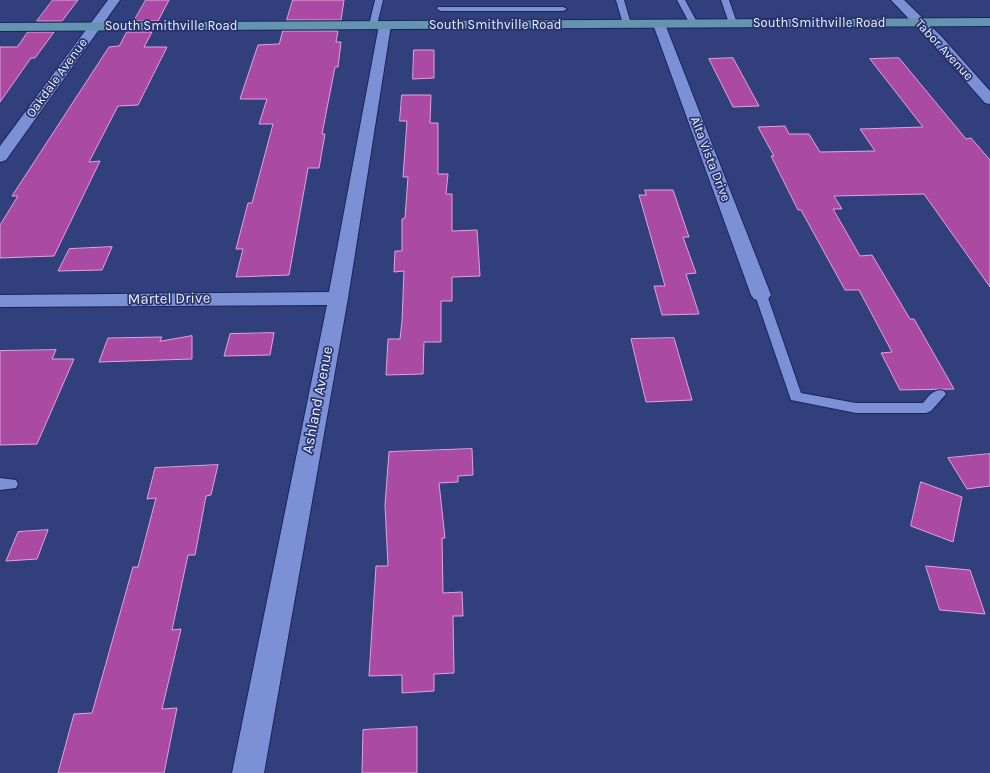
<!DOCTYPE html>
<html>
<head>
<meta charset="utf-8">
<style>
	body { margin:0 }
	canvas { display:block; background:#313f7d }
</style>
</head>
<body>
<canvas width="990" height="773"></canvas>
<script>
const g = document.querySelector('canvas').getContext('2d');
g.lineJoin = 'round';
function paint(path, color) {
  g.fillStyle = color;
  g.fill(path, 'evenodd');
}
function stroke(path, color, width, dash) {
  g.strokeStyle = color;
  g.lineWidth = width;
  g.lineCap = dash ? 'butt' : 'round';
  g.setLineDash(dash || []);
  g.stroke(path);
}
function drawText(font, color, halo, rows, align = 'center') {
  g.font = font + ' Karla,sans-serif';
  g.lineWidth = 3.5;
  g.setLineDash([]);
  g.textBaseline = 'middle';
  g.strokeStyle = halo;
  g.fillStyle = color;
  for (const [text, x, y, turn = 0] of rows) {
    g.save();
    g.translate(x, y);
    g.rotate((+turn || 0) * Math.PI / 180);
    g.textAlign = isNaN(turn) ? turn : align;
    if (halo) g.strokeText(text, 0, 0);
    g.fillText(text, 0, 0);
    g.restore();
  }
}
const building = new Path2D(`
	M53,0h25l-16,21h-25z
	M146,0h23l-11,21h-24z
	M293,0h51l-3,20h-54z
	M283,31h55l-2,11h5l-3,25h-3l-13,67h3l-6,34h-11l-19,107 -53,2 7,-28h-7l12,-46h4l21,-79h-14l8,-25h-27l18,-54 21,-1z
	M28,32h26l-19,26h-4l-31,44v-55h17z
	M127,32h25l-8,15h23l-29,58 -20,1 -29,56 11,-1 -46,95 -54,2v-33l18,-29h-6l97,-149 10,-1z
	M414,50h20v28l-21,1z
	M733,58l26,48 -26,1 -24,-48z
	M899,58l67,81 5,-1 19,22v127l-66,-93 -90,2 8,13h-9l27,47 12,-1 38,64h4l40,70 -54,1 -19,-37 11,-1 -33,-62h-14l-44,-80h-3l-27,-54h3l-16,-29 27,-1 4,8h20l11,18 55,-1 -15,-22 63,-2 -53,-68z
	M402,95h29l-1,28h8v51h10l-2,20h6v37l25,-1 3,46 -28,1v24h-11v41h-17l-1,32 -37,1 2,-36h12l2,-18 2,-50 -10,1 1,-21h7v-32l3,-1 3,-41h-5l4,-56h-7z
	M645,190h28l16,47h-6l13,36 -10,1 13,40 -37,1 -8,-29h11l-26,-91h7z
	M112,247l-10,23 -44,1 11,-22z
	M274,333l-4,22 -46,1 6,-22z
	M192,336v23l-93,3 9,-24 54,-1 -2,4z
	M674,338l18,62 -46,2 -15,-63z
	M56,350l-4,9h22l-37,85 -37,1v-94z
	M472,449l1,26 -15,1v6l-19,1 6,55h-3l1,55 19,-1 1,24h-10l1,57 -20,1v17l-32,2v-18l-33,1 7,-110h12l-3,-61 4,-53z
	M990,454v32l-23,3 -19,-31z
	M218,465l-7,30 -5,1 -11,59h-7l-16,75 9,-1 -19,80 15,-1 -13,65h-106l16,-59 18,-1 41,-146h5l18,-69 -9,1 8,-31z
	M921,482l41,15 -9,45 -42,-16z
	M48,530l-11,29 -31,2 12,-29z
	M926,566l44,4 15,44 -45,-4z
	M417,727v46h-55l1,-43z`);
paint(building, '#ab4aa2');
stroke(building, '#e3a2db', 1);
const service = new Path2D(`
	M375,0h8l-6,25 -4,2 -4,-2z
	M616,0h8l7,24 -1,2 -7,-2z
	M677,0h8l13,24 -1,2h-6z
	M721,0h8l8,23 -1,2 -7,-2z
	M438,7h125l4,2 -4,2h-122l-4,-2z
	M761,291l6,4 34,98 55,10h67c6,-7 11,-15 21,-12l2,3 -15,17 -5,2h-70l-65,-13 -36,-105z
	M0,478l16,2 2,4 -2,4 -16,2z`);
const minor = new Path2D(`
	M108,0h12l-114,160 -6,2v-16z
	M891,0h13l37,36 49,55v13l-5,-1 -54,-61z
	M659,20l6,4 106,271 -3,4 -7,2 -7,-2 -3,-4 -98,-271z
	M385,21l6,4 -43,273 -84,475h-32l95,-468 -327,2v-12l329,-3 50,-267z`);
const secondary = new Path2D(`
	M990,18v8l-990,5v-8z`);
stroke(service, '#19245f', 2);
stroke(minor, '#19245f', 2);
stroke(secondary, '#19245f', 2);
paint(service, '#7c90d5');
paint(minor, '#7c90d5');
paint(secondary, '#6594af');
drawText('13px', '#eef0f8', '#273471', [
	["South Smithville Road",819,23],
	["South Smithville Road",495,25],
	["South Smithville Road",171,26],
	["Tabor Avenue",944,50,47],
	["Oakdale Avenue",57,78,-54],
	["Alta Vista Drive",710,159,69]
]);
drawText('15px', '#eef0f8', '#273471', [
	["Martel Drive",169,299,-1],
	["Ashland Avenue",318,400,-79]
]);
</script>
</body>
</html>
